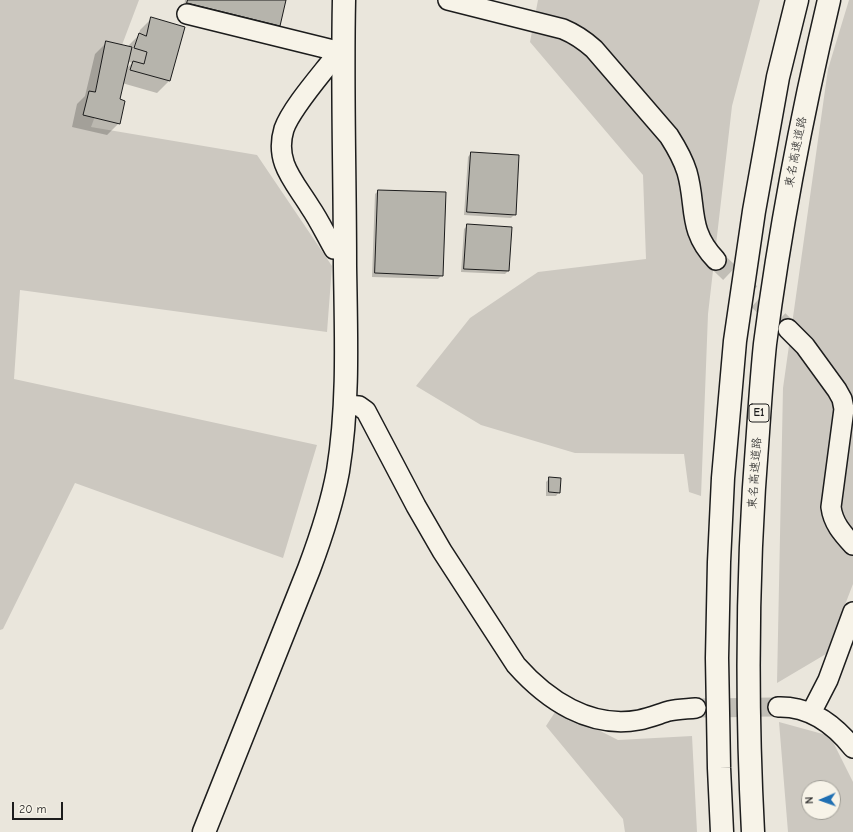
<!DOCTYPE html>
<html>
<head>
<meta charset="utf-8">
<style>
	body { margin:0 }
	#map { position:relative; width:853px; height:832px; overflow:hidden; background:#eae6dc; font-family:"Comic Neue",sans-serif }
	canvas { display:block }
	.north { position:absolute; left:801px; top:780px; width:40px; height:40px; box-sizing:border-box; background:#f7f3e8; border:1px solid #9f9d96; border-radius:50%; rotate:268deg; font-size:11px; font-weight:700; line-height:16px; text-align:center; color:#1c1c1c }
	.north::after { content:''; display:block; margin:auto; width:14px; height:18px; background:#1f6fb2; clip-path:polygon(50% 0,100% 100%,50% 72%,0 100%) }
	.scale { position:absolute; left:12px; top:802px; width:51px; height:18px; box-sizing:border-box; border:2px solid #1c1c1c; border-top:0; padding-left:5px; font-size:12px; line-height:14px; white-space:nowrap; color:#1c1c1c; -webkit-text-stroke:3px #f7f3e8; paint-order:stroke }
</style>
</head>
<body>
<div id="map">
<canvas width="853" height="832"></canvas>
<div class="north">N</div>
<div class="scale">20 m</div>
</div>
<script>
const g = document.querySelector('canvas').getContext('2d');
g.lineJoin = 'round';
function paint(path, color) {
  g.fillStyle = color;
  g.fill(path, 'evenodd');
}
function stroke(path, color, width, dash) {
  g.strokeStyle = color;
  g.lineWidth = width;
  g.lineCap = dash ? 'butt' : 'round';
  g.setLineDash(dash || []);
  g.stroke(path);
}
function drawText(font, color, halo, rows, align = 'center') {
  g.font = font + ' "Comic Neue","Klee One",sans-serif';
  g.lineWidth = 4;
  g.setLineDash([]);
  g.textBaseline = 'middle';
  g.strokeStyle = halo;
  g.fillStyle = color;
  for (const [text, x, y, turn = 0] of rows) {
    g.save();
    g.translate(x, y);
    g.rotate((+turn || 0) * Math.PI / 180);
    g.textAlign = isNaN(turn) ? turn : align;
    if (halo) g.strokeText(text, 0, 0);
    g.fillText(text, 0, 0);
    g.restore();
  }
}
paint(new Path2D(`
	M0,0h139l-48,127 166,28 75,111 -5,66 -307,-42 -6,89 303,66 -34,113 -208,-75 -72,146 -3,1z
	M538,0h222l-28,106 -24,208 -7,182 -12,-4 -5,-38 -109,-1 -94,-28 -65,-39 54,-68 68,-46 108,-13 -3,-84 -113,-133z
	M849,0h4v584l-27,70 -49,29 6,-295 45,-319z
	M557,709l61,31 74,-4 5,96h-72l-2,-13 -77,-93z
	M779,722l51,14 23,46v50h-65zM809,788h24v24h-24z`), '#ccc8c0');
paint(new Path2D(`
	M185,0h100l-6,26 -4,4 -91,-23z
	M152,18l32,10 -15,53 -12,12 -35,-10 -4,17 1,23 -12,12 -35,-8 5,-23 8,-8 10,-42 12,-12 20,5 12,-12 1,-5zM127,61l5,2 -7,7z
	M471,153l44,61 -4,4 -47,-3 4,-58z
	M378,191l64,84 -4,4 -66,-2 3,-83z
	M467,226l41,45 -3,3 -44,-2 3,-43z
	M550,478l9,14 -3,4h-10v-14z`), '#0003');
const building = new Path2D(`
	M188,0h98l-6,26 -93,-23z
	M151,17l34,10 -15,54 -40,-11 3,-9 11,3 3,-12 -13,-4 5,-15 7,3z
	M106,41l26,6 -12,52 5,2 -5,23 -37,-9 6,-24 6,1z
	M471,152l48,3 -3,60 -49,-3z
	M378,190l68,2 -3,84 -68,-3z
	M467,224l45,3 -3,44 -45,-2z
	M549,477l12,1 -1,15 -11,-1z`);
paint(building, '#b6b4ac');
stroke(building, '#1c1c1c', 1);
stroke(new Path2D(`
	M716,260l72,69
	M696,708l82,-1`), '#c1beb6', 19, [19, 10]);
const minor = new Path2D(`
	M448,0l115,29c12,5 21,11 31,20l75,87c7,11 14,23 18,36 10,35 0,58 29,88
	M187,14l146,36h11
	M333,50v9c-14,18 -42,50 -49,70 -10,33 10,52 26,78 9,13 16,28 24,42h11
	M788,329l17,17 32,44 5,9 2,10 -13,98c2,16 11,26 22,38
	M345,405l14,1 7,5 50,95 26,45 74,114c31,35 74,64 123,55 10,-2 20,-6 30,-9 9,-2 18,-2 27,-3
	M778,707c32,-1 56,17 75,41
	M811,713l17,-33 25,-68`);
const tertiary = new Path2D(`
	M204,832l105,-263c12,-32 23,-65 29,-98 11,-68 8,-137 7,-205 0,-89 -3,-177 -1,-266`);
const motorway = new Path2D(`
	M722,832l-3,-64 -2,-110 2,-96 4,-84 12,-137 19,-130 24,-134 19,-77
	M753,832c-7,-133 -6,-267 5,-400 2,-29 4,-59 7,-88 15,-116 37,-230 64,-344`);
stroke(minor, '#1c1c1c', 22);
stroke(tertiary, '#1c1c1c', 25);
stroke(motorway, '#1c1c1c', 25);
stroke(minor, '#f7f3e8', 19);
stroke(tertiary, '#f7f3e8', 22);
stroke(motorway, '#f7f3e8', 22);
for (const [x, y, w] of [
	[759,413,20]
]) {
  const box = new Path2D();
  box.roundRect(x - w / 2, y - 9, w, 18, 3);
  g.fillStyle = '#f7f3e8';
  g.fill(box);
  stroke(box, '#1c1c1c', 1);
}
drawText('bold 11px', '#1c1c1c', null, [
	["E1",759,413]
]);
drawText('12px', '#1c1c1c', '#f7f3e8', [
	["東名高速道路",796,152,-79],
	["東名高速道路",755,473,-86]
]);
</script>
</body>
</html>
